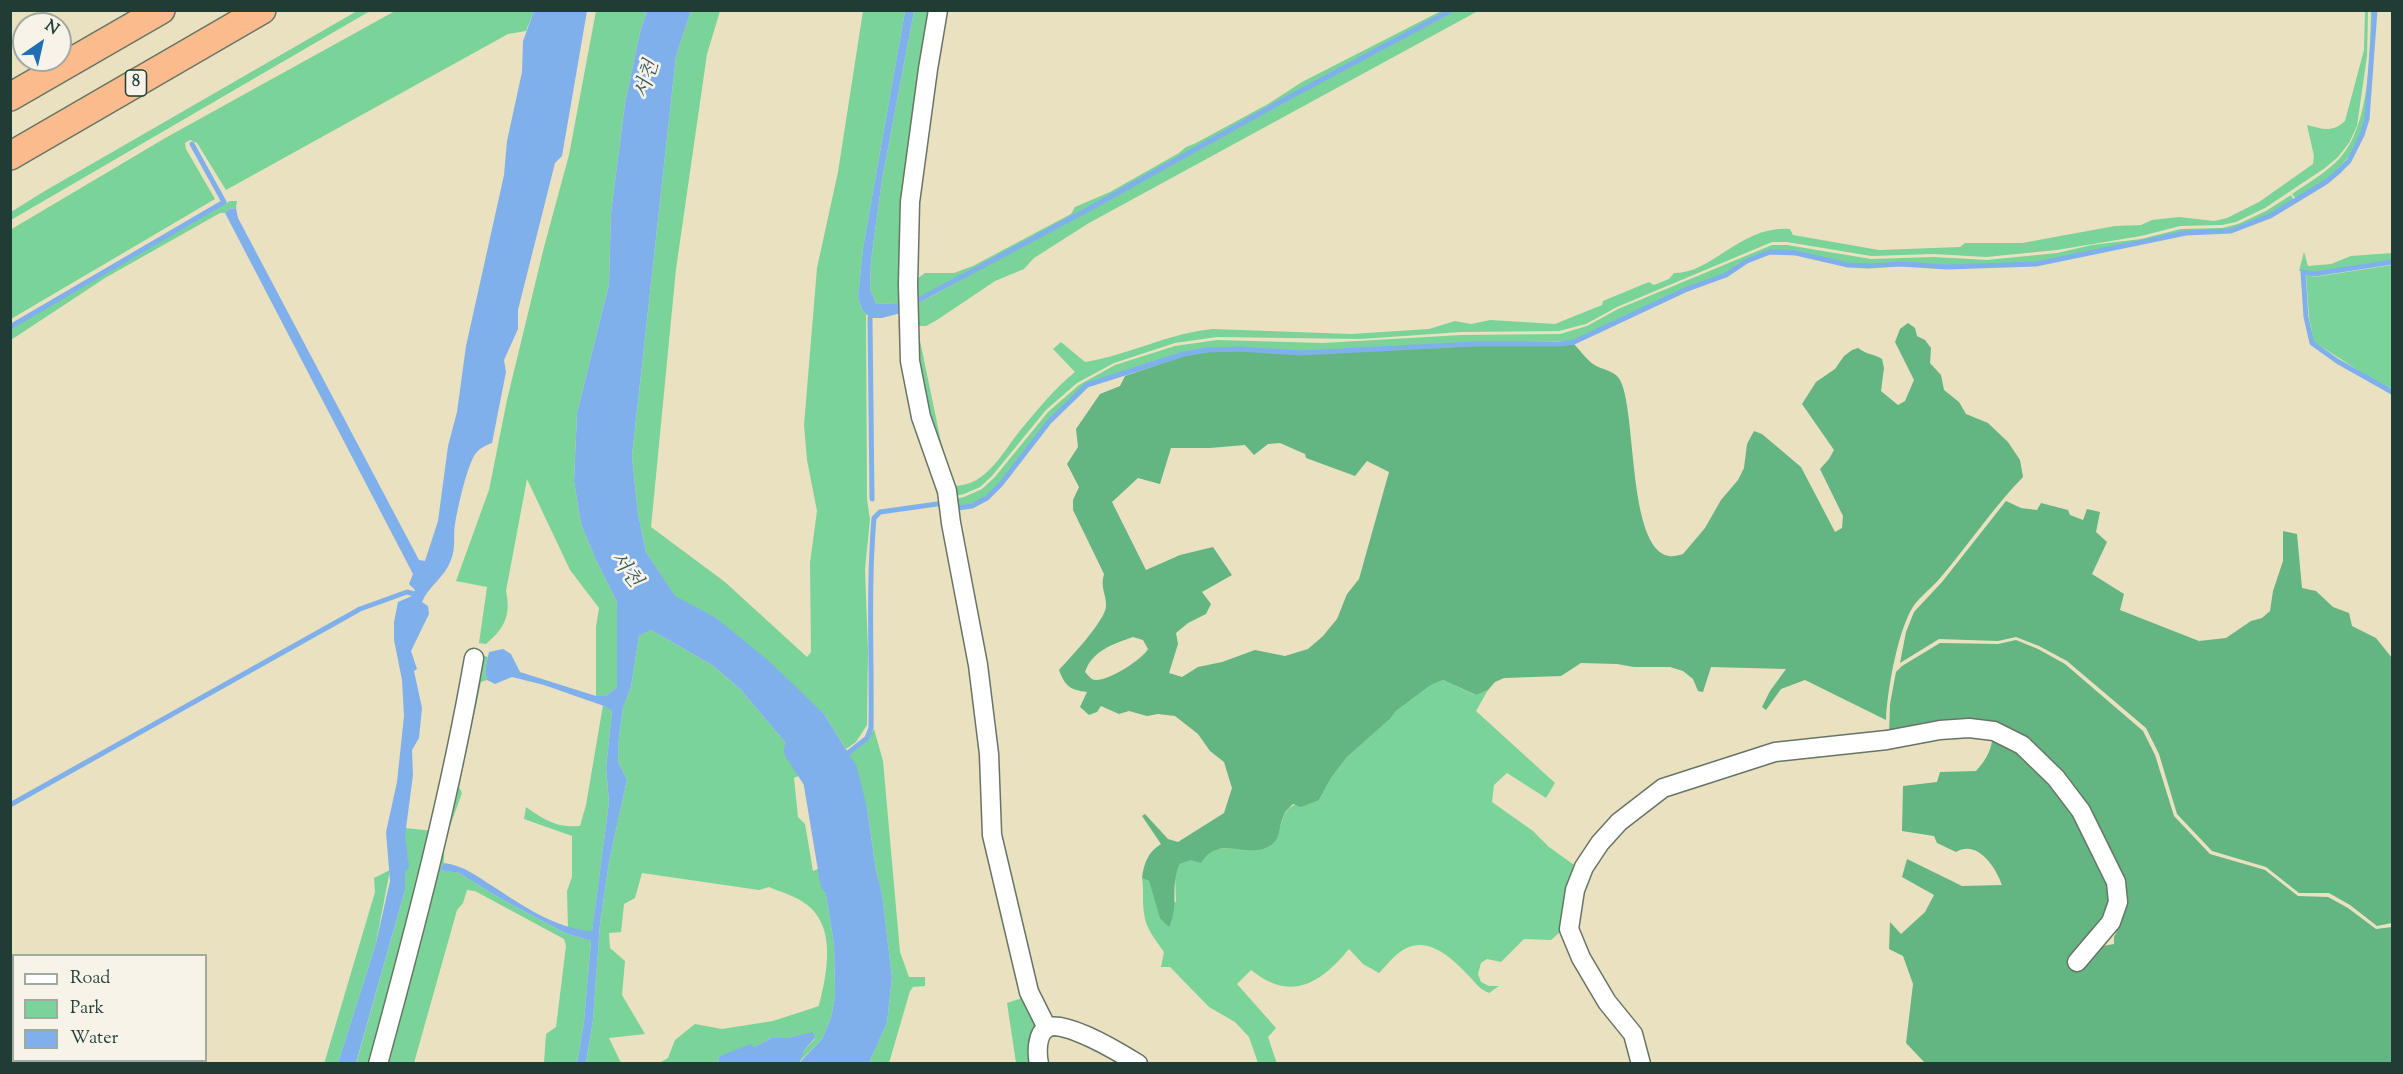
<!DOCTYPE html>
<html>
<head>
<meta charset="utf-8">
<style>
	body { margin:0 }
	#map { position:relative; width:2403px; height:1074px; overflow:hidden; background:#eae1c0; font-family:"Sorts Mill Goudy",serif }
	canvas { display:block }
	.frame { position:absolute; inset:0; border:12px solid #1f3d34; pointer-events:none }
	.legend { position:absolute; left:12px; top:954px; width:195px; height:108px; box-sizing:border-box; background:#f7f3e8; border:2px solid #a1aaa0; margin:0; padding:8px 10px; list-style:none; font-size:18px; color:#1f3d34 }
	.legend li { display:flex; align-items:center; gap:12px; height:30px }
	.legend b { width:30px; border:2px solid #a1aaa0 }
	.north { position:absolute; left:12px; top:12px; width:60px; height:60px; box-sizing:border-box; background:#f7f3e8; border:2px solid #a1aaa0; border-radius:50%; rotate:34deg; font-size:16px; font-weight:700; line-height:24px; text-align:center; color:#1f3d34 }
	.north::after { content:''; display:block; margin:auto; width:21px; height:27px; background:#1f6fb2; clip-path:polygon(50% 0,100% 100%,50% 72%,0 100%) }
</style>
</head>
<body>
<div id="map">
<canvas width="2403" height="1074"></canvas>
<div class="frame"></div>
<ul class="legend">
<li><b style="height:8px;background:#fff"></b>Road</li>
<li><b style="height:16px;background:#7ad399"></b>Park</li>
<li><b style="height:16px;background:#80b0eb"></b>Water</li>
</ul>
<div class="north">N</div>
</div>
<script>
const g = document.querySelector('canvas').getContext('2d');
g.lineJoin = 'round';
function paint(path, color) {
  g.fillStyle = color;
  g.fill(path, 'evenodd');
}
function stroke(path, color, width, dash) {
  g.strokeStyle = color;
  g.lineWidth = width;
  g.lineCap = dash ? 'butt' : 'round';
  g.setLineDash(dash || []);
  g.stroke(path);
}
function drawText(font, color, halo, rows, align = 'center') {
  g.font = font + ' "Sorts Mill Goudy","Noto Serif KR",serif';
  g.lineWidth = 5;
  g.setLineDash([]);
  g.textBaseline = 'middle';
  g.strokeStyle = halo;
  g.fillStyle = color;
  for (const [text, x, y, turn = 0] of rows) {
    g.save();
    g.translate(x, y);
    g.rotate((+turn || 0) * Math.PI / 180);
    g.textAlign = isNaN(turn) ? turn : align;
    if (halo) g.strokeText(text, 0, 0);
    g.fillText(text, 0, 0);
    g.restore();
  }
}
paint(new Path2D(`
	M357,11h13l-359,209v-8l32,-20z
	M395,11h139l-8,20 -18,3 -282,156 -29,-47 -7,-3 -5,3 1,6 29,50 -204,120 -1,-89 157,-93z
	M596,11h51l-7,21 -15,71 -14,109 -2,72 -32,129 -3,68 7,43 15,36 21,42v85l-11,9h-10v-69l3,-19 -29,-38 -43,-91 -21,112c5,24 -1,37 -20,53l-7,-1 8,-56 -31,-6 33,-91 18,-90 37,-153 25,-92z
	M691,11h29l-13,43 -31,215 -25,258 74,55 82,75 4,-5 -1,-89 7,-52 -10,-51 -3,-35 13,-157 21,-96 25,-161h42l-42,237 -5,49 4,13 4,4 1,185 3,21 -5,49 3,82 -1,74 -11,17 -10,7 -22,-35 -109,-97 -40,-20 -29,-45 -8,-38 -6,-58 44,-400z
	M914,11h19l-30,190 -4,102 -23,1 -6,-15 1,-28 11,-81z
	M1441,11h7l-167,88 -197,111 -173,92 2,3 19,-9 350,-194 173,-91h23l-389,212 -55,35 -10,11 -29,12 -58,39 -11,6h-9l24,116 13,44c34,0 50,-37 69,-59 16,-19 33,-40 52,-55l-22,-23 8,-7 24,20c44,-7 84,-29 128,-33l138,5 78,-5 26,-8 16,3 19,-4 65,4 47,-19 1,-4 46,-19 5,3 15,-6 5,-6c38,1 67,-48 116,-44l3,6 86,15 81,-3 5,-4h57l93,-17 26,-1 11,-5 27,-3 35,4 13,-3 32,-16 54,-38 1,-8 -7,-31c16,4 25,8 38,-4l19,-71 1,-39h3l-1,45 -10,70 -8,17 -11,14 -13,11 -60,40 -29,14 -14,3 -42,1 -39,10 -84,14 -71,7 -52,-3 -63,2 -84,-14h-15l-155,65 -31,17 -27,7 -98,1 -100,7 -144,-2 -42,6 -61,20 -37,20 -31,27 -54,66 -12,11 -16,7 -14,3c-3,-27 -19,-53 -26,-80 -12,-43 -16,-89 -13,-134l14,-10h29l19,-7 98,-52 4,-7 35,-15 69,-39 7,-6 10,-4 72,-39 34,-22z
	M2371,11h3l-8,108c-13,43 -33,58 -70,80l-4,-5c16,-11 35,-22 48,-36 30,-33 30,-105 31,-147z
	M2291,195l3,5 -24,15 -39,15 -45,3 -150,30 -89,3 -47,-3 -31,3 -21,-2 -52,-12 -27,-1 -23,9 -21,14 -40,15 -112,52 -99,2 -173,9 -61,-4 -33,1 -23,5 -98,31 -38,36 -48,63 -13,13 -29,12 -7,-9 13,-3 18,-8 12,-11 54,-66 31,-27 36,-20 60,-19 42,-6 106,3 138,-8 99,-1 27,-8 31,-17 154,-64h15l84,14 63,-2 53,3 70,-7 35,-8 49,-6 40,-10 41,-1 16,-4 28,-13z
	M230,201h7l-1,7 -7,1 -4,4h-5l-115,65 -94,62 -1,-11z
	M2304,252l4,14 23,-2 20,-8 41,-3v7l-78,12 -15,-1z
	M2392,265v124l-23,-12 -55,-35 -5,-25 -3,-42 8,2z
	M651,630l61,35 28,24 67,79 21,31 5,21 -9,63 10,61 1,53 -4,21 -9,21 -24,24 7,-14 10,-10 -3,-6 -24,5h-16l-18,9 -36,10 1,6h-60l9,-5 7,-18 20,-16 27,5 51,-8 46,-15c8,-33 19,-82 -16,-104 -10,-7 -23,-10 -34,-15l-10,3 -117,-17 -7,25 -11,6 -3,28 -12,1 1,15 15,13 -3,34 23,39 -36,4 12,25 -35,1 7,-44 7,-96 9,-62 18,-82 -9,-19 1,-24 4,-29 8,-21 8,-51zM805,773l17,33 3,25 -5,37 -7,3 -8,-47 -7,-7 -4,-39z
	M479,654l9,3 -3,14 2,9 -6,2 -22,105 3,6 -18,50v20l-3,7 18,3 42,26 64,34 26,8 -7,80 -7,42h-33l2,-29 10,-7 10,-81 -2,-7 -89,-48 -8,-1 -4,13 -6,7 -43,153 -33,1z
	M1443,680l32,15 13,-5 -12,21 79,72 -9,15 -39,-25 -13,12 -2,17 41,29 16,16 28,20 -11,67 -7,-1 -8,7 -27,-1 -23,23 -14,-3 -6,4 -3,11 3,8 8,4h10l-10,7c-10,-4 -14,-11 -21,-18 -17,-18 -41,-40 -65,-25 -9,5 -17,16 -24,23l-16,-9 -14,-15c-29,35 -58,53 -98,21l-14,14 39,44 -8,9 9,27 -19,-1 -9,-26 -14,-15 -26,-15 -39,-40h-9l3,-15c-8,-12 -19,-24 -20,-39 -2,-12 0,-23 -2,-35l7,3 6,17 21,4 -1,-27 5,-11 37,-15 18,-1 43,-12c8,-32 9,-31 41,-36l12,-22 16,-21 43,-38 6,-8 35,-26z
	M603,705l9,6 -6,57 3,34 -17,130 -24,-4 -1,-37 5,-14v-41l-48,-17 2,-12c19,13 30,21 54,19l6,-21z
	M874,729l9,32 17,191 9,25h16v9l-12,1 -3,4 -21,72h-20l18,-40 5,-46 -10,-82 -6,-25 -9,-62 -18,-53 17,-14z
	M405,828l29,3 -61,232 -17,1 49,-174v-17l3,-15 -3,-8z
	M390,870l-14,73 -38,120 -14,1 51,-172 -1,-14z
	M1025,997l12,28 -4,38h-17l-9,-60z`), '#7ad399');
paint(new Path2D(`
	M1908,323l7,5 2,8 8,4 6,8 -1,15 11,12 3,15 15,12 7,12 22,9 20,19 12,18 3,17c-30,31 -54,67 -82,100 -10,12 -25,22 -31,35 -13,25 -23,79 -24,108l-81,-40 -24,9 -15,21 -4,-3 8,-16 16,-22 -75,-2 -8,25 -5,-1 -5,-12 -10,-8 -13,-4h-36l-17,-3 -36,-1 -20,13 -57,2 -9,4 -7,8 -12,5 -33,-15 -12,5 -35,26 -6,8 -43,38 -16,21 -12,22 -18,7 -8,-3c-3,3 -8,7 -9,11 -5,9 -3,24 -13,30 -23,16 -52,-12 -70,18l-10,-3 -11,4c-11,22 0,40 -11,63l-9,-9 -11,-37 -7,-3c2,-15 6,-26 19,-34l-19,-28 3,-2 23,25 10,3 46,-29 8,-25 -8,-26 -14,-11 -12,-17 -23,-18 -17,-2 -11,2 -18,-5 -10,3 -18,-8 -4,6 -8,3 -9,-8 7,-15c-17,-2 -22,-6 -28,-22 10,-11 47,-50 47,-64 0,-13 -6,-18 -2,-32l-31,-64v-10l6,-13 -12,-23 11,-17 -2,-18 24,-35 20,-8 5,-10 59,-20 24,-4 32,-1 61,3 173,-8h86l14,-2c6,6 12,15 19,20 8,6 22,6 27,16 17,31 7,169 49,176 4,1 10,-1 14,-2l22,-26 16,-28 17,-20 6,-12 3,-24 7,-13 8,3 39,33 34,65 7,-4 1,-12 -23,-47 9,-10 5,-9 -32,-46 14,-22 19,-13 9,-13 8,-6 6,-2c11,8 15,5 24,11l2,9 -3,23 17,14 7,-4 9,-21 -19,-38 5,-13zM1280,443l25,11 1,4 49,18 12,-15 22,11 -30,107 -12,15 -10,25 -14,17 -15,13 -23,7 -30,-6 -33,12 -24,5 -16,10 -13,-4 9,-29 -2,-11 12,-10 18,-9 5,-10 -9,-12 30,-17 -19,-28 -33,8 -34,15 -34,-68 26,-24 22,6 11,-36h39l35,-3 9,10 14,-11zM1133,637l10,3 5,9c-6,11 -45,36 -56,30 -1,0 -6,-6 -7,-7 7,-21 28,-28 48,-35z
	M2006,501l15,7 16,2 4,-7 27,7 2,5 13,5 4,-11 13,3 -4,20 11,10 -15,32 32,20 -4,16 79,31 27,-3 25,-17 11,-3 8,-7 3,-20 10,-30v-30l14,3 5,54 14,3 17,16 16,6 3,13 24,12 16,20v265l-15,3 -27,-21 -21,-12h-30l-33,-26 -54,-16 -35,-37 -18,-60 -13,-26 -79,-67 -28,-15 -23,-9 -18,4 -59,-2 -39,24 6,-31 8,-20 28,-30z
	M2016,640l22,9 27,15 78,67 12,24 19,61 36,38 55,16 33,26 30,1 20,11 28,21 16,-2v136h-467l-19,-20 7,-59 -10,-28 -14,-7 1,-27 11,12 24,-22 9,-17 -32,-18 5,-18 55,27 40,-1c-6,-18 -25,-46 -46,-33l-19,-9 -3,-7 -32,-5 1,-45 34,-4 3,-10 36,-1c11,-12 16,-22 17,-38 9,5 21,9 29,16 28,22 102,119 92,155 -7,24 -27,37 -39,57l7,3 16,-17 16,-3v-7l3,-6 -5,-5c6,-9 10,-19 10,-30 0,-14 -11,-29 -17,-42 -24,-48 -55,-112 -112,-127 -33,-9 -72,2 -104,8l1,-31 6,-32 6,-6 38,-23 58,1z`), '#63b581');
paint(new Path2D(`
	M534,11h53l-25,145 -7,7 -37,147v19l-14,31 2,12 -14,71c-6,2 -12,5 -16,10 -9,12 -18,54 -21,71 -2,12 1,24 -4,36 -6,17 -23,27 -29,42l6,4 1,8 -18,37 6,18 -3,2 8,37 -3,30 -7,12 1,25 -8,61 4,30 -4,7v17l-49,173h-18l38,-120 14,-62 -4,-49 11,-50 7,-66 -2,-36 -8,-40v-18l4,-20 14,-6 3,-6 -6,-6 4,-10 -188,-361 4,-4 7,-1 2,10 181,342 6,1 13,-40 10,-75 9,-34 9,-66 38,-171 3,-34 15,-69 1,-31z
	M647,11h44l-15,45 -44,400 6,58 8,38 29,44 40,21 55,45 54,52 33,53 10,41 9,62 6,24 10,83 -5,46 -18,40h-150l-1,-6 32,-13 4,3 18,-9h16l25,-6 2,6 -10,11 -6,14 23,-24 9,-21 4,-21 -1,-53 -10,-61 9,-63 -5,-21 -21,-31 -67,-79 -28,-24 -61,-35 -12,6 -8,51 -8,21 -4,29 -1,24 9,19 -18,82 -9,62 -7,96 -7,43h-9l7,-42 7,-80 -26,-8 -64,-34 -42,-26 -19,-3 4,-7c19,2 34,14 50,24 29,19 63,42 98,44l17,-129 -3,-34 6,-57 -8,-5 -60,-21 -32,-8 -17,7 -8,-4 -2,-9 4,-19 14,-3 8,5 9,18 76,24h10l11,-9v-85l-21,-42 -15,-36 -7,-43 3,-68 32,-129 2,-72 14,-109 15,-71z
	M905,11h9l-32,169 -11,81 -1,28 6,15 23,-1 2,10 -19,5h-12l-8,-8 -4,-13 5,-49z`), '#80b0eb');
stroke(new Path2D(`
	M2392,262l-78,12 -11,-2 3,45 6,26 25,18 55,31
	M913,303l172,-92 197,-110 170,-91
	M870,318l2,181
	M10,327l214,-125 -32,-58
	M958,508l14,-2 15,-8 14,-14 48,-62 38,-37 97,-31 23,-4 33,-1 61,4 173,-9h86l14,-2 111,-52 41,-15 21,-14 23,-9 26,1 52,12 21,1 31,-2 47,3 89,-3 150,-31 45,-2 39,-15 56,-34 13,-11 10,-10 13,-26 5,-16 8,-109
	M848,753l19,-15 4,-10c1,-70 -3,-140 3,-210l6,-6 57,-8
	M10,805l350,-196 47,-17 11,3`), '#80b0eb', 5);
stroke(new Path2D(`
	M799,750l19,29 17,102`), '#80b0eb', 30);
const minor = new Path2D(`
	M938,10l-10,59 -18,133 -2,82 2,77 11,56 26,74 4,32 27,142 11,89 3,81 37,157 18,36
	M378,1064c37,-135 72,-268 96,-406
	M1039,1064c-2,-10 -3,-30 8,-36 16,-10 75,26 91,36
	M1641,1064l-8,-30 -26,-32 -26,-44 -12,-29 6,-39 9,-23 16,-24 19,-21 44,-34 112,-36 112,-12 53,-10 29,-2 25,3 28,14 34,33 25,33 35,71 2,20 -7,20 -34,40`);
const highway = new Path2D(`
	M10,97l151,-87
	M10,156l252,-146`);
stroke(minor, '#667665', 21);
stroke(highway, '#667665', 30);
stroke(minor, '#fff', 18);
stroke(highway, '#fbbb8d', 27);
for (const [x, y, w] of [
	[136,83,21]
]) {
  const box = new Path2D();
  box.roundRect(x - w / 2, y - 13, w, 26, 4.5);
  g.fillStyle = '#f7f3e8';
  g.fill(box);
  stroke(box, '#1f3d34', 1.5);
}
drawText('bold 16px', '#1f3d34', null, [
	["8",136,83]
]);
drawText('italic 20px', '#375a62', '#f7f3e8', [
	["서천",649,80,-73],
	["서천",624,571,52]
]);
</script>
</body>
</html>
